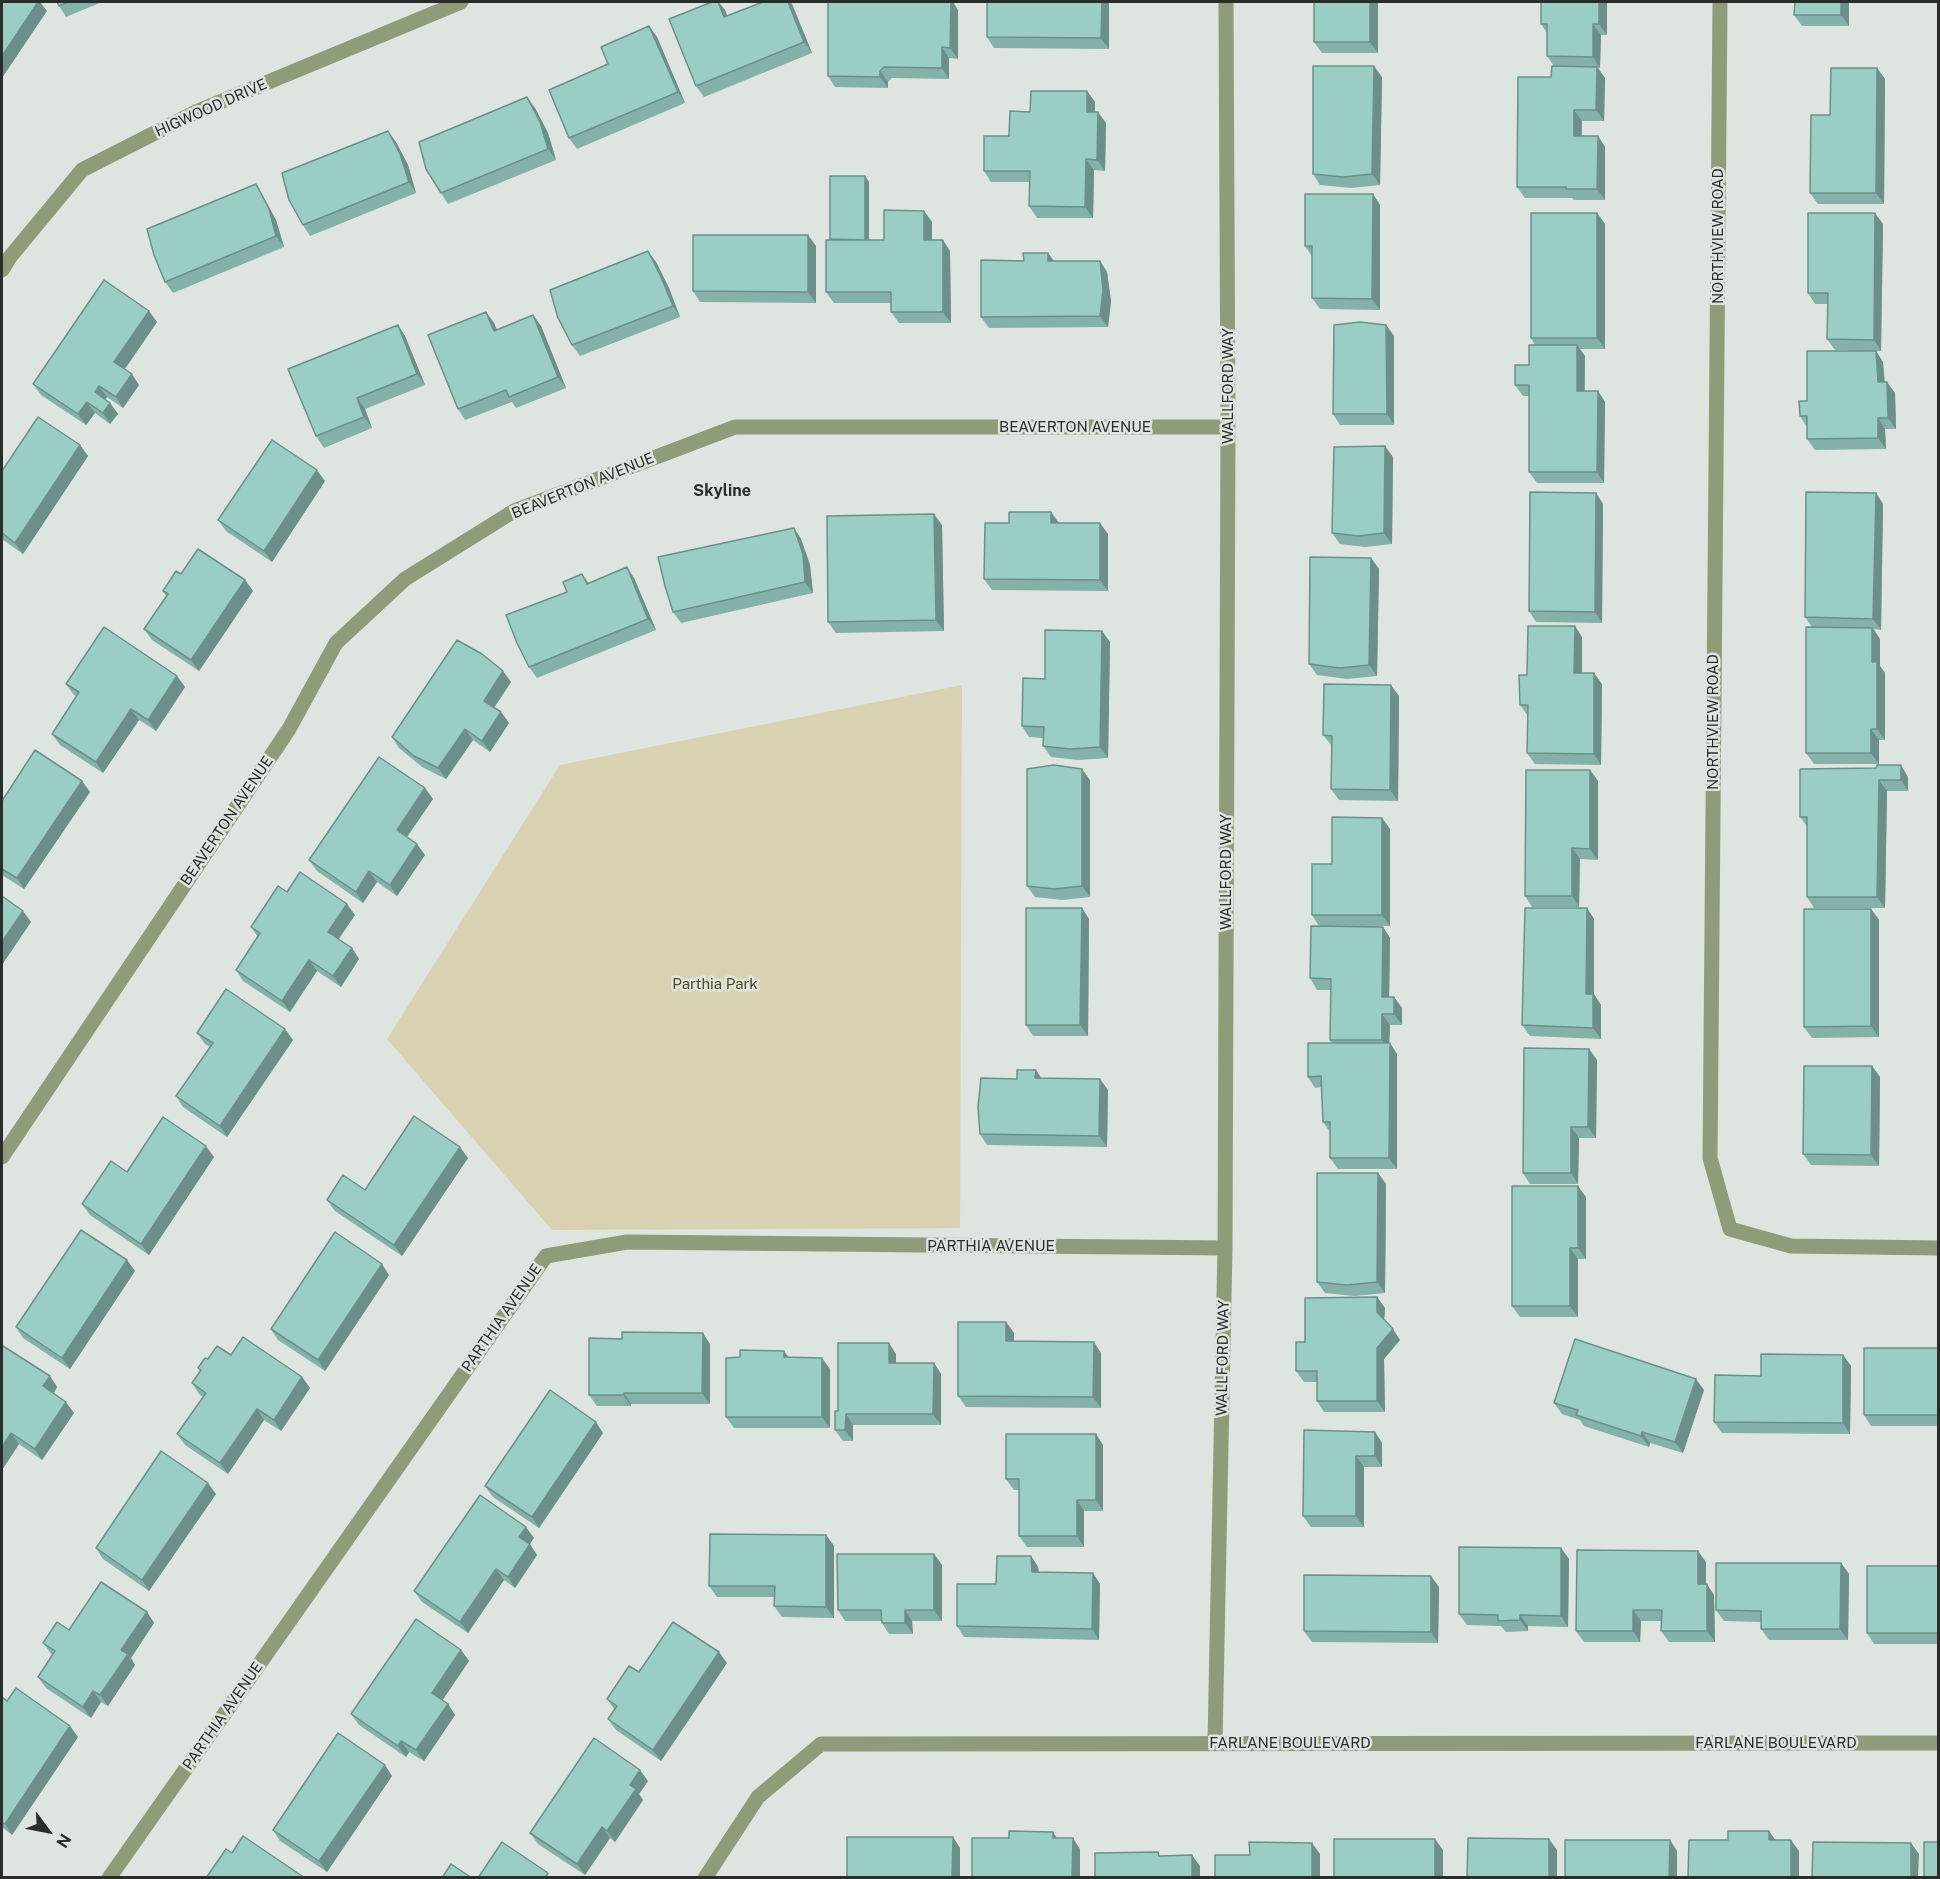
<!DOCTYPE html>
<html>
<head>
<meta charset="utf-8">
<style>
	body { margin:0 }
	#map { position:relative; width:1940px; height:1879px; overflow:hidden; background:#dee4df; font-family:"Public Sans",sans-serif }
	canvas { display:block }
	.frame { position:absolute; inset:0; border:3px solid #2b2d2c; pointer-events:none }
	.north { position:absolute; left:18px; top:1801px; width:60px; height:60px; -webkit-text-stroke:4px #dee4df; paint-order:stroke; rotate:122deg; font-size:16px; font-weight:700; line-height:24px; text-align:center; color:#2b2d2c }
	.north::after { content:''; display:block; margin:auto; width:21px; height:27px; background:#2b2d2c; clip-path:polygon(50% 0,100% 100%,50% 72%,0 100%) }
</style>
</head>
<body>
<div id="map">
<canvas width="1940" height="1879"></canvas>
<div class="frame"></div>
<div class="north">N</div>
</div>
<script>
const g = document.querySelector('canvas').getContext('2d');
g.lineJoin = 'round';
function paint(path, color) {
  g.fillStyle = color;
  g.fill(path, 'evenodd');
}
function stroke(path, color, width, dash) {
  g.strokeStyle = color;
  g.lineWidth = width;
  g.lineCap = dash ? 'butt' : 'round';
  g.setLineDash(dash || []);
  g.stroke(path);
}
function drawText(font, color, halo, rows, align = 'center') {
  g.font = font + ' "Public Sans",sans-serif';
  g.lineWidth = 5;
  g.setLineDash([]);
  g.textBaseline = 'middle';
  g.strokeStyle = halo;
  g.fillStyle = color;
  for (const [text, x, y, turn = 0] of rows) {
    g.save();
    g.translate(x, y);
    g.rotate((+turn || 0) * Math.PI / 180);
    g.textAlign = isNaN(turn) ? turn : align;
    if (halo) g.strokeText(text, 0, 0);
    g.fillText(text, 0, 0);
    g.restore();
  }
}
paint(new Path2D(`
	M962,685l-2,543 -408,2 -165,-191 173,-274z`), '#d9d2b2');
stroke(new Path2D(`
	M1720,2l-10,1156 20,71 61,17 147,2
	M2,270l8,-13 72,-87 114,-58 265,-110
	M2,1157l287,-428 47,-86 69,-64 109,-68 221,-84h493
	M1215,1742l10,-494 3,-821 -2,-425
	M109,1878l437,-622 81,-14 598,6
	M705,1878l53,-81 63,-53 1117,-1`), '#8e9c79', 15);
paint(new Path2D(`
	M57,2h45l-36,15z
	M712,2h7l6,8 2,6 65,-12 20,49 -108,44 -8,-11z
	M987,2h122v47l-115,-1 -7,-11z
	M1314,2h64v51h-56l-8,-11z
	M1541,2h66v33h-6l-1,33h-2l7,10 -1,43h-22v15h16l7,11v53h-31l-2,-2h-47l-8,-11 34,-110 3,-11 -7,-10v-23l-6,-9z
	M1795,2h54v24h-47l-8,-11z
	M958,10v49l-9,-1v21l-57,-1 -4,4v6l-53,-1 -7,-11z
	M649,26l8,11 28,66 -108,46 -8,-11 39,-74z
	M1877,68l8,11 -1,125h-66l-8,-11z
	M1382,77l-2,108 -29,3 -31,-3 -7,-11z
	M1087,91l8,11v10l11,11 -1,48 -11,-1 -1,48h-56l-8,-12 1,-24h-39l-7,-11 25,-35 21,-24z
	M535,108l13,25 8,27 -108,44 -7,-11z
	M396,142l12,23 8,28 -106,43 -7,-11z
	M865,176l4,6v58h15l40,-29 8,11v18l18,11 1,72h-52l-8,-11v-9h-57l-8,-11 4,-52z
	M256,184l7,12 13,24 8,27 -111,46 -8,-11z
	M1373,194l7,11v105l-60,-1 -8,-11v-42l-7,-10z
	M1597,213l8,11v125h-25l5,7v35h13l7,11 -1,81h-67l-8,-11v-76h-6l-8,-11 14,-20 6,-20 -4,-7z
	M1883,224l-2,127h-5l7,11 2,20 10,11 1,36h-11l1,20 -71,1 -8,-11v-12l-7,-11 7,-15 65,-50 -37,-1 -8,-11v-35h-12l-7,-11z
	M816,246v57l-116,-1 -7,-11z
	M1048,253l6,8h46l7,11 4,29 -3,26 -119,1 -8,-11 43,-56z
	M656,262l13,26 11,29 -100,39 -8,-11z
	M486,312l8,11 3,7 36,-15 8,11 25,62 -50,20 -4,-6 -47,18 -7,-11z
	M157,322l-32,47 14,16 -16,23 -16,-11 -2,2 5,4 8,11 -8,10 -15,-11 -9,12 -45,-30 -8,-11z
	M398,325l7,11 20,49 -60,24 7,19 -48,20 -8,-12z
	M1386,325l8,11v89h-54l-7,-11z
	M80,445l8,11 -65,98 -21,-15v-68z
	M1393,457l-1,87 -27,3 -25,-3 -8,-11z
	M325,481l-53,81 -46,-31 -8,-11z
	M1596,493l7,11 -1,119 -66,-1 -7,-11z
	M1876,493l7,11 -2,126 -7,-1 6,10v27l5,7v67h-6v24h-65l-8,-11 6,-126 -7,-10z
	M1059,523l49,11v57l-116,-1 -8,-11z
	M942,525l2,106 -108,2 -8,-11z
	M794,528l7,11 9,26 3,28 -132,30 -8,-11z
	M1371,558l8,11 -2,107 -30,3 -30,-4 -8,-11z
	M582,574l7,9 45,-5 22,52 -119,48 -8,-11 38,-75z
	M245,580l8,11 -54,80 -47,-31 -8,-11 22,-33 -3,-5z
	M1102,631l8,11 -2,116 -30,2 -27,-3 -8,-11v-8l-14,-1 -7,-11 23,-47z
	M1582,637v36l20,11 -1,81 -66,-1 -8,-11 1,-37 -8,-11 7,-30z
	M177,676l8,11 -29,44 -17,-11 -36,53 -43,-28 -8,-11 25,-37 -3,-2 -8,-11z
	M511,682l-17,26 7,4 8,11 -19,29 -17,-12 -27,39 -24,-12 -23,-19 -7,-11z
	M1399,696l-1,105 -59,-1 -8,-11 1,-43 -9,-11z
	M1800,769l108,8v14h-21l-2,117h-71l-7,-11v-71l-7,-9z
	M1590,770l8,11v79l-18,-1 -1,48h-47l-7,-11z
	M1090,780v117l-28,3 -27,-3 -8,-11z
	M82,781l8,11 -66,97 -22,-14v-74z
	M425,788l8,11 -26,38 18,18 -28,41 -20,-14 -14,21 -46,-32 -8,-11z
	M1382,818l8,11v97h-57l50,1 7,11 -1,59h5l8,11v17h-12l-1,18 8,11v115h-59l-8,-11v-26l-7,-10 -2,-35 -6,1 -7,-11 24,-34 -2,-3 1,-50h-14l-7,-12 9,-52 -7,-11 20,-51z
	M287,892l68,23 -17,24 14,9 7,11 -18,28 -24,-16 -27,41 -47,-31 -7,-11 22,-33 -7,-10z
	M1082,908l7,11 -1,117h-55l-7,-11z
	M1587,908l7,11v76l7,10v34l-71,-3 -8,-11z
	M1871,909l8,11v117l-67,1 -8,-11z
	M197,1033l96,7 -66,97 -44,-30 -7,-11 34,-49 -5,-3z
	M1589,1049l8,11 -1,78h-17l-1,46h-48l-7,-11z
	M1872,1066l8,11 -1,89 -68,-1 -8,-11z
	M1036,1070l5,8 67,12 -1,57 -120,-2 -7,-11 37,-55z
	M214,1157l-65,98 -59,-40 -8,-11 45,-32z
	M468,1158l-66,98 -67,-45 -8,-11 38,-10z
	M1378,1173l8,11 -1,109 -30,3 -30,-3 -8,-11z
	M1586,1197v62h-8v58h-58l-8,-11z
	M127,1260l8,11 -65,98 -47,-31 -7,-11z
	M389,1275l-64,96 -47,-31 -7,-11z
	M1377,1297l8,11 -1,12 16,20 -16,19 1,53h-61l-7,-11v-19h-13l-8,-11 9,-29z
	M1006,1322l8,11v8l87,12v55l-135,-1 -8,-11z
	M710,1344v60h-79v2h-34l-8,-11z
	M2,1348l48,28 7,11 -3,6 20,20 -32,47 -23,-16 -17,26z
	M1938,1348v78h-67l-7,-11z
	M896,1354v9h38l7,11v51h-88v16h-10l-8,-11 3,-19z
	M231,1355l71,22 8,11 -29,43 -17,-11 -36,54 -43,-29 -8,-11 26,-37 -4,-3 -7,-11 8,-12 -2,-3 10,-9z
	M1843,1355l8,11 -1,68 -128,-1 -8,-11 47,-46z
	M789,1357l41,12v59h-96l-8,-11z
	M1704,1390l-21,63 -33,-10 -1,4 -65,-21 -4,-6 -18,-6 -8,-11z
	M1375,1432l7,11v24h-18v60h-53l-8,-11z
	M603,1433l-64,95 -46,-31 -8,-11z
	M1096,1434l7,11v66h-19v36h-57l-8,-11v-46h-5l-8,-11z
	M216,1494l-67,97 -46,-32 -7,-11z
	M826,1535l8,11v72l-52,-1 -8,-11v-9h-57l-8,-11z
	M534,1538l-5,6 8,11 -22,33 -11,-8 -36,53 -46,-31 -8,-11z
	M1561,1548l8,11 -1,68 -40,-1v5l-22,1 -5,-6 -34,-1 -8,-11z
	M934,1554l8,11v56h-30l1,13h-24l-7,-11v-2h-37l-7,-11z
	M1031,1556l7,11 1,5 54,1 7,11 -1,56 -135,-3 -7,-11 39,-42z
	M1706,1562v22l8,11 1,47h-46l-8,-11 1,-10h-21l-1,21h-56l-8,-11z
	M1841,1563l8,11 -1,66h-79l-8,-11v-7l-37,-1 -8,-11z
	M1938,1566v78h-64l-7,-11z
	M1439,1587l-1,56 -126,-1 -8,-11z
	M147,1612l7,11 -23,35 4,7 -27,41 -7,-4 -10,16 -45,-30 -8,-11 14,-22 -9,-12 26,-13z
	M461,1650l8,11 -27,39 6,4 7,11 -31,46 -15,-9 -3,5 -47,-32 -8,-11z
	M727,1663l-66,98 -45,-31 -8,-11 6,-10 -7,-10 32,-27z
	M2,1697l5,4 71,36 -66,98 -10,-8z
	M392,1776l-65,96 -47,-31 -7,-11z
	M648,1781l-9,13 4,6 -28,42 -5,-4 -25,37 -47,-31 -8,-11z`), '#84b1a9');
paint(new Path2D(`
	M38,2h2l7,9 -45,67v-22z
	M718,2l7,8 7,18 -8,-11z
	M788,2h2l2,2 20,49 -8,-11z
	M951,2h2l5,8v49l-8,-11z
	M1102,2h7v47l-8,-11z
	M1370,2h8v51l-8,-11z
	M1599,2h8v33l-8,-11z
	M1841,2h8v24l-8,-11z
	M1593,24l8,11 -1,33 -7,-11z
	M649,26l8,11 28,66 -7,-11z
	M942,47l7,11v21l-7,-11z
	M1374,66l8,11 -2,108 -8,-11z
	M1597,67l8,11 -1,43 -8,-11z
	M1877,68l8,11 -1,125 -8,-11z
	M880,71l8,11v6l-8,-11z
	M1087,91l8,11v21l-8,-11z
	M527,97l8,11 13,25 8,27 -8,-11z
	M1574,110l8,11 -1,26 -7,-11z
	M1098,112l8,11 -1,48 -8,-11z
	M388,131l8,11 12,23 8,28 -7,-11z
	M1598,136l7,11v53l-8,-11z
	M1086,159l8,11 -1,48 -8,-11z
	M865,176l4,6v63l-4,-5z
	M256,184l7,12 13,24 8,27 -8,-11z
	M1373,194l7,11v105l-8,-11z
	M924,211l8,11v29l-8,-11z
	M1597,213l8,11v125l-8,-11z
	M1875,213l8,11 -2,127 -7,-11z
	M808,235l8,11v57l-8,-11z
	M943,240l7,11 1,72 -8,-11z
	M648,251l8,11 13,26 11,29 -7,-11z
	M1048,253l8,11 -8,-3z
	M1100,261l7,11 4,29 -3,26 -8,-11z
	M149,311l8,11 -35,51 -8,-11z
	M486,312l8,11 8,19 -8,-11z
	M533,315l8,11 25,62 -8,-11z
	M398,325l7,11 20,49 -8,-11z
	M1386,325l8,11v89l-7,-11z
	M1577,345l8,11 -1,46 -7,-11z
	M1876,351l7,11 2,31 -7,-11z
	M132,374l7,11 -16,23 -7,-11z
	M1887,382l8,11 1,36 -8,-11z
	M99,386l8,11 -4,6 -8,-11z
	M1598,391l7,11 -1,81 -7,-11z
	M357,398l8,11 7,19 -8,-11z
	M87,402l8,11 -9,12 -8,-11z
	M110,403l8,11 -8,10 -7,-11z
	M1878,418l7,11 1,20 -8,-11z
	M80,445l8,11 -65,98 -8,-11z
	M1385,446l8,11 -1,87 -8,-11z
	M317,470l8,11 -53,81 -8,-11z
	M1596,493l7,11 -1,119 -7,-11z
	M1876,493l7,11 -2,126 -8,-11z
	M1051,512l8,11h-8z
	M934,514l8,11 2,106 -8,-11z
	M1100,523l8,11v57l-8,-11z
	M794,528l7,11 9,26 3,28 -8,-11z
	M1371,558l8,11 -2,107 -8,-11z
	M627,567l7,11 22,52 -8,-11z
	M245,580l8,11 -54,80 -8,-11z
	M1575,626l7,11v47l-8,-11z
	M1872,628l8,11v27l5,7v67l-8,-11 -5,-67z
	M1102,631l8,11 -2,116 -8,-11z
	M503,671l8,11 -20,30 -7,-11z
	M1594,673l8,11 -1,81 -7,-11z
	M177,676l8,11 -29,44 -8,-11z
	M1391,685l8,11 -1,105 -8,-11z
	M131,709l8,11 -36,53 -7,-11z
	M501,712l8,11 -19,29 -8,-11z
	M465,729l8,11 -27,39 -8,-11z
	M1871,729l8,11v24l-8,-11z
	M1901,765l7,12v14l-7,-11z
	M1082,769l8,11v117l-8,-11z
	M1590,770l8,11v79l-8,-11z
	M1879,780l8,11 -2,117 -8,-11z
	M82,781l8,11 -66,97 -7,-11z
	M425,788l8,11 -29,42 -7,-11z
	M1382,818l8,11v97l-8,-11z
	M417,844l8,11 -28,41 -7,-11z
	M1572,848l8,11 -1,48 -7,-11z
	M369,871l8,11 -14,21 -7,-11z
	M347,904l8,11 -19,28 -8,-11z
	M1082,908l7,11 -1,117 -8,-11z
	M1587,908l7,11v75l7,11v34l-8,-11 -7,-34z
	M1871,909l8,11v117l-8,-11z
	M23,911l8,11 -29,43v-23z
	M1383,927l7,11 -1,70 -7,-11z
	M352,948l7,11 -18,28 -8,-11z
	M309,960l8,11 -27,41 -8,-11z
	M1394,997l8,11v17l-8,-11z
	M1382,1014l8,11 -1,26 -7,-11z
	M285,1029l8,11 -66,97 -7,-11z
	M1390,1043l7,11v115l-8,-11z
	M1589,1049l8,11 -1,78 -8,-11z
	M1872,1066l8,11 -1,89 -8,-11z
	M1036,1070l7,11 -8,-3z
	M1100,1079l8,11 -1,57 -8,-11z
	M1571,1127l8,11 -1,46 -7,-11z
	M206,1146l8,11 -65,98 -8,-11z
	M460,1147l8,11 -66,98 -8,-11z
	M1378,1173l8,11 -1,109 -8,-11z
	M1578,1186l8,11v62l-8,-11z
	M1570,1248l8,11v58l-8,-11z
	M127,1260l8,11 -65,98 -8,-11z
	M382,1264l7,11 -64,96 -7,-11z
	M1377,1297l8,11 -1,15 -7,-11z
	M1006,1322l8,11v19l-8,-11z
	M1393,1329l7,11 -16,19 1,53 -8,-11v-53z
	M703,1333l7,11v60l-8,-11z
	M1094,1342l7,11v55l-8,-11z
	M889,1343l7,11v20l-7,-11z
	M784,1351l8,11 -8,-5z
	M1843,1355l8,11 -1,68 -7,-11z
	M822,1358l8,11v59l-8,-11z
	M934,1363l7,11v51l-8,-11z
	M50,1376l7,11 -6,11 -8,-12z
	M302,1377l8,11 -29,43 -7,-11z
	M1696,1379l8,11 -21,63 -8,-11z
	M624,1393l7,11v2l-8,-11z
	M66,1402l8,11 -32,47 -7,-11z
	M257,1409l7,11 -36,54 -8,-11z
	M846,1414l7,11v16l-8,-11z
	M596,1422l7,11 -64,95 -7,-11z
	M1375,1432l7,11v24l-7,-11z
	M1642,1432l8,11 -1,4 -8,-11z
	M11,1433l8,11 -17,26v-23z
	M1096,1434l7,11v66l-7,-11z
	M1356,1456l8,11v60l-8,-11z
	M208,1483l8,11 -67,97 -7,-11z
	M1077,1500l7,11v36l-7,-11z
	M526,1527l8,11 -7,10 -8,-11z
	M826,1535l8,11v72l-8,-11z
	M530,1544l7,11 -22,33 -7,-11z
	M1561,1548l8,11 -1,68 -7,-11z
	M1698,1551l8,11v33l-8,-11z
	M934,1554l8,11v56l-8,-11z
	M1031,1556l7,11 2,16 -8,-11z
	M1841,1563l8,11 -1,66 -8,-11z
	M496,1569l8,11 -36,53 -8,-11z
	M1093,1573l7,11 -1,56 -7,-11z
	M1431,1576l8,11 -1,56 -7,-11z
	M1707,1584l7,11 1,47 -8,-11z
	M905,1610l7,11 1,13 -8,-11z
	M1633,1610l8,11 -1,21 -7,-11z
	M147,1612l7,11 -23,35 4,7 -27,41 -8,-11 21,-45z
	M1520,1615l8,11v5l-8,-11z
	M461,1650l8,11 -29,43 -8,-11z
	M719,1652l8,11 -66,98 -8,-11z
	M93,1691l8,11 -10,16 -8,-11z
	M448,1704l7,11 -31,46 -8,-11z
	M70,1726l8,11 -66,98 -7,-11z
	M401,1741l8,11 -3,5 -8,-11z
	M385,1765l7,11 -65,96 -8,-11z
	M640,1770l8,11 -9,13 4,6 -28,42 -8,-11 23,-46z
	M602,1827l8,11 -25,37 -8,-11z
	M1769,1831l8,11 -8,-2z
	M1053,1832l7,11 -7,-5z
	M953,1837l7,11v30h-8z
	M1073,1838l7,11v29h-8z
	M1435,1839l8,11v28h-8z
	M1549,1839l8,11v28h-8z
	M1670,1840l7,11v27h-8z
	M1791,1840l8,11v27h-8z
	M1312,1843l8,11v24h-8z
	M1911,1843l8,11 -1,24h-7z
	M1192,1855l8,11v12h-8z`), '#6c9089');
const building = new Path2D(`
	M2,2h36l-36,54z
	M57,2h11l-9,4z
	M712,2h6l6,15 39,-15h25l16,40 -108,44 -27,-67z
	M828,2h123l-1,46 -8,-1v21l-58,-1 -4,4v6l-52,-1z
	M987,2h115l-1,36 -114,-1z
	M1314,2h56v40h-56z
	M1541,2h58v22h-6v33l-46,-1v-32h-6z
	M1795,2h46v13h-47z
	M649,26l29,66 -109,46 -20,-48 59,-26 -7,-17z
	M1313,66h61l-2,108 -29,3 -30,-3z
	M1552,66l45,1 -1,43h-22v26h24l-1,53h-31v-2h-49l1,-110h33z
	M1831,68h46l-1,125h-66l1,-78h19z
	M1031,91h56v21h11l-1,48 -11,-1 -1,48 -56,-1 1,-35h-46v-35h25l1,-25 20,1z
	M527,97l13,25 8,27 -107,44 -15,-24 -7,-27z
	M388,131l12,23 9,28 -106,43 -14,-25 -7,-27z
	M830,176h35v64l-35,-1z
	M256,184l13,25 7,27 -111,46 -11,-27 -7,-26z
	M1305,194h68l-1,105 -60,-1v-52h-7z
	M884,210l40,1v29h19v72h-52v-20h-65v-52h58z
	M1531,213h66v125h-66z
	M1808,213h67l-1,127 -47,-1 1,-46h-20z
	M693,235h115v57l-115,-1z
	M648,251l13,26 12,29 -101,39 -14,-27 -8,-28z
	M1023,253h25v8h52l3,29 -3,26 -119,1v-57l43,1z
	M104,280l45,31 -35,51 18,12 -16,23 -17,-11 -4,6 15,11 -7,10 -16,-11 -9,12 -45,-30z
	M486,312l8,19 39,-16 25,62 -49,20 -3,-7 -48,19 -30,-74z
	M1360,322l26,3 1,89h-54l1,-89z
	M398,325l19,49 -60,24 7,19 -48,19 -28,-67z
	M1529,345h48v46h21l-1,81h-68v-87h-14v-20h14z
	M1807,351h69l2,31h9l1,36h-10v20l-71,1v-23h-7l-1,-15h8z
	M38,417l42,28 -65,98 -13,-10v-62z
	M272,440l45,30 -53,81 -46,-31z
	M1385,446l-1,87 -26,3 -26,-3 2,-86z
	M1530,492l66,1 -1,119 -66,-1z
	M1806,492l70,1 -3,126 -68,-2z
	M1009,512h42v11h49v57l-116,-1 1,-56h24z
	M934,514l2,106 -108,2 -1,-106z
	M794,528l9,26 2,28 -132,30 -8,-26 -7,-29z
	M198,549l47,31 -54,80 -47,-31 24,-35 -5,-3 13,-20 5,3z
	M1310,557l61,1 -2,107 -29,3 -31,-4z
	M627,567l21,52 -119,48 -12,-24 -11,-28 61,-23 -4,-10 19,-8 5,10z
	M1528,626h47l-1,47h20v81l-67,-1 1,-48h-8l-1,-30h8z
	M104,627l73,49 -29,44 -17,-11 -35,53 -44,-28 27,-42 -13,-8z
	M1806,627l66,1v34h5v67h-6v24h-65z
	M1045,630l57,1 -2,116 -30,2 -27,-3 1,-19 -22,-1 1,-48 22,1z
	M457,640l25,14 21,17 -19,30 17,11 -19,29 -17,-12 -27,39 -24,-12 -22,-19z
	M1324,684l67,1 -1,105 -59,-1 1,-53 -9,-1z
	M35,750l47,31 -65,97 -15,-9v-68z
	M379,757l46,31 -28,42 20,14 -27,41 -21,-14 -13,21 -47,-32z
	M1054,765l28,4v117l-28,3 -27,-3v-117z
	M1877,765h24v15h-22l-2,117h-70v-80h-7v-48l76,-1z
	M1526,770h64v79l-18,-1v48h-47z
	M1332,817l50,1v97h-70v-51h20z
	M300,872l47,32 -19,28 24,16 -19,28 -24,-16 -27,41 -46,-31 24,-37 -9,-6 27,-41 9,6z
	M2,896l21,15 -21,31z
	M1026,908h56l-2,117h-54z
	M1525,908h62l-1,86h7v34l-71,-3z
	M1804,909h67v117l-67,1z
	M1311,926l72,1 -1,70h12v17h-12v26h-52l1,-61 -21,-1z
	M226,989l59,40 -65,97 -44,-30 37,-53 -16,-10z
	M1308,1043h82l-1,115h-59v-36h-7l-2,-46 -13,1z
	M1524,1048l65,1 -1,78h-17v46h-48z
	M1804,1066h68l-1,89 -68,-1z
	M1017,1070h19l-1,8 65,1 -1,57 -119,-2 -2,-27 3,-29 36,1z
	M414,1116l46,31 -66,98 -67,-45 16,-25 22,15z
	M163,1117l43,29 -65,98 -59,-40 29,-43 16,11z
	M1317,1173h61l-1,109 -30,3 -30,-3z
	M1512,1186h66v62h-8v58h-58z
	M81,1230l46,30 -65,98 -46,-31z
	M335,1232l47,32 -64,96 -47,-31z
	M1377,1297v15l16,17 -16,19v53h-60v-30h-21v-29h9v-44z
	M958,1322h48v19l88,1 -1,55 -135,-1z
	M622,1332l81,1 -1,60h-78l-1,2h-34v-57l33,1z
	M243,1337l59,40 -28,43 -17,-11 -37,54 -43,-29 29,-41 -14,-10 9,-13 -3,-2 7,-10 3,1 9,-13 14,9z
	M1575,1339l121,40 -21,63 -33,-10 -1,4 -65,-21 2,-5 -24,-7z
	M838,1343h51v20h45l-1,51h-87l-1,16h-10v-19h3z
	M3,1346l47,30 -7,10 23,16 -31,47 -24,-16 -9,14v-99z
	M1864,1348h74v67h-74z
	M740,1350l44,1v6l38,1v59h-96v-59l14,-1z
	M1761,1354l82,1v68l-129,-1 1,-47 46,1z
	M550,1390l46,32 -64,95 -47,-31z
	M1304,1430l71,2v24h-19v60h-53z
	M1006,1434h90v66h-19v36h-58v-57h-13z
	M161,1451l47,32 -66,97 -46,-32z
	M480,1495l46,32 -7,10 11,7 -22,33 -12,-8 -36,53 -46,-31z
	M710,1534l116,1v72l-52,-1 1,-20h-66z
	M1459,1547l102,1v68l-41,-1v5l-22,1v-6l-39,-1z
	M1577,1550l121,1v33h9v47h-46l1,-21h-29v21h-57z
	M837,1554h97v56h-29v13h-23l-1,-13h-43z
	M997,1556h34l1,16 61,1 -1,56 -135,-3v-42h39z
	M1716,1563h125l-1,66h-79v-18l-45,-1z
	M1867,1566h71v67h-71z
	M1304,1575l127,1v56l-127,-1z
	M101,1582l46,30 -26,38 7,4 -28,41 -7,-4 -10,16 -45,-30 17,-26 -12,-8 14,-21 12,8z
	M416,1619l45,31 -29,43 16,11 -32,46 -15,-9 -3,5 -47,-32z
	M673,1622l46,30 -66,98 -45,-31 9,-13 -10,-7 22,-33 10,6z
	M16,1688l54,38 -65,98 -3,-2v-125l5,4z
	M338,1733l47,32 -66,96 -46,-31z
	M594,1738l46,32 -10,15 6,4 -29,42 -5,-4 -25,37 -47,-31z
	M1009,1831l44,1v6h20l-1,40h-100v-40h37z
	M1728,1831h41v9h22v38h-103l1,-38h39z
	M243,1836l62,42h-99l20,-29 6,4z
	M847,1837h106l-1,41h-105z
	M1468,1838l81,1v39h-82z
	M1334,1839h101v39h-101z
	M1565,1840h105l-1,38h-104z
	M502,1842l46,31 -3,5h-67z
	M1249,1842l63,1v35h-97v-23h35z
	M1813,1842l98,1v35h-99z
	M1924,1842h14v36h-14z
	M1158,1852l1,4 33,-1v23h-97v-25z
	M451,1864l21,14h-30z`);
paint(building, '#9acec4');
stroke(building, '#6c9089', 1.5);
drawText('15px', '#2b2d2c', '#dee4df', [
	["HIGWOOD DRIVE",211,108,-24],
	["NORTHVIEW ROAD",1718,236,-90],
	["WALLFORD WAY",1228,386,-90],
	["BEAVERTON AVENUE",1075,427],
	["BEAVERTON AVENUE",583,486,-22],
	["NORTHVIEW ROAD",1713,722,-90],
	["BEAVERTON AVENUE",227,821,-56],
	["WALLFORD WAY",1226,872,-90],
	["PARTHIA AVENUE",991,1246],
	["PARTHIA AVENUE",502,1318,-55],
	["WALLFORD WAY",1223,1358,-89],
	["PARTHIA AVENUE",223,1716,-55],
	["FARLANE BOULEVARD",1290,1743],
	["FARLANE BOULEVARD",1776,1743]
]);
drawText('15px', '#544917', '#dee4df', [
	["Parthia Park",715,984]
]);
drawText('bold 16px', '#2b2d2c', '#dee4df', [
	["Skyline",722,491]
]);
</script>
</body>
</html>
